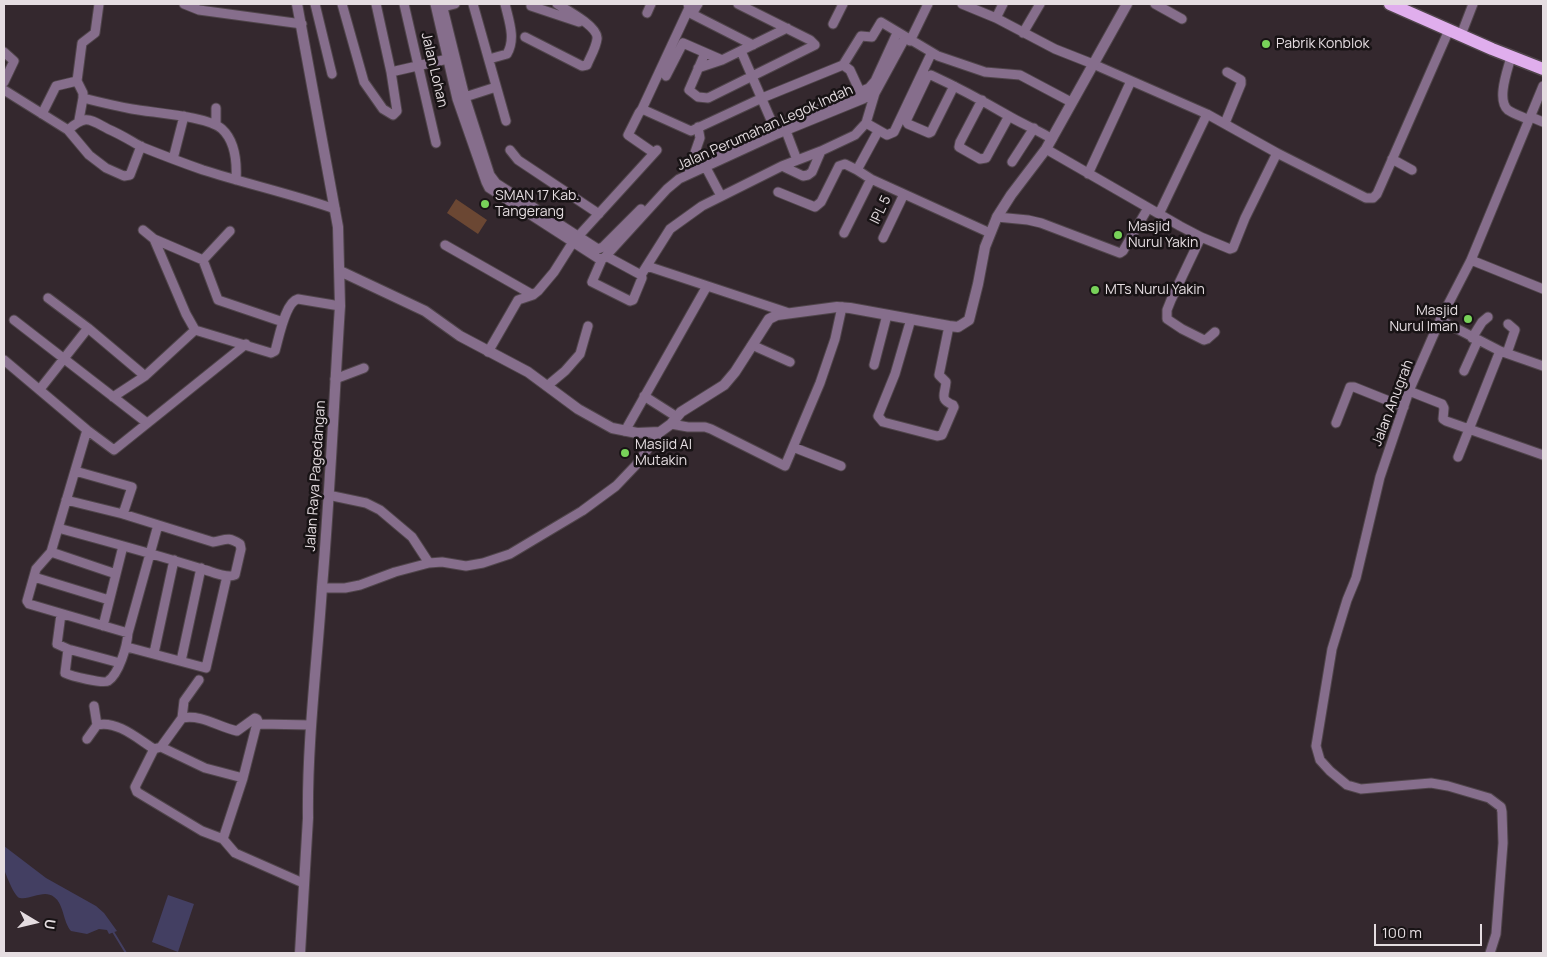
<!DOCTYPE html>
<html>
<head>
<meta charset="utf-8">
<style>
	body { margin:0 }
	#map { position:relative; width:1547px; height:957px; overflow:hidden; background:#34282e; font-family:Manrope,sans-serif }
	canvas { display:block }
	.frame { position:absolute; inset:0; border:5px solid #e5dde1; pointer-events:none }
	.north { position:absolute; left:10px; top:897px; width:50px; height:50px; -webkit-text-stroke:4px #181315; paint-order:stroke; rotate:99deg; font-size:14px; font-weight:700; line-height:20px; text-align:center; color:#e5dde1 }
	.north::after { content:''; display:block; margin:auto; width:18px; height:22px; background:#e5dde1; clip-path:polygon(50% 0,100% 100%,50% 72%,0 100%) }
	.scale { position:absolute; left:1374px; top:924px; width:108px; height:22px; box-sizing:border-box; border:2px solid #e5dde1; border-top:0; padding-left:6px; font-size:15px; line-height:18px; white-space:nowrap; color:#e5dde1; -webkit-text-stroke:4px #181315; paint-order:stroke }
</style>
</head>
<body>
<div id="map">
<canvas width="1547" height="957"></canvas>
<div class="frame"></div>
<div class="north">U</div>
<div class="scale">100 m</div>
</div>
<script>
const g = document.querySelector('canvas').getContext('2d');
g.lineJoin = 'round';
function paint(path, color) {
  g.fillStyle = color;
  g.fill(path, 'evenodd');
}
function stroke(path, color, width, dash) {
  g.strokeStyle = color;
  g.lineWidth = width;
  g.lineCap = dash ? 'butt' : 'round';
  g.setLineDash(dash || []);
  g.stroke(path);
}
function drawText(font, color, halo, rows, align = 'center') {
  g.font = font + ' Manrope,sans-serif';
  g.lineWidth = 5;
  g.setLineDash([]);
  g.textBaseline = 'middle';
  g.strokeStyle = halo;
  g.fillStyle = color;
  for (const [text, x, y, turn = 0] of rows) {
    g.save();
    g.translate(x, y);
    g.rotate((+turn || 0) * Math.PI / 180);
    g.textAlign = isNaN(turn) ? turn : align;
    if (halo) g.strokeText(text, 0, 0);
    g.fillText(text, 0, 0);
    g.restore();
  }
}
paint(new Path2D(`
	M456,199l31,21 -9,14 -31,-21z`), '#6b4733');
paint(new Path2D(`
	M4,846l42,32 50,28 8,7 13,18 -8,3 -2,-4 -8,-1 -12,5 -16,-3c-8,-9 -7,-27 -17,-34 -10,-8 -23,3 -34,1 -5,0 -14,-23 -16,-29 -2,-6 0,-17 0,-23z
	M168,895l26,9 -16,48 -26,-10z`), '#433f62');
stroke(new Path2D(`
	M112,930l14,23`), '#433f62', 2);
const minor = new Path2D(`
	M184,4l15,6 103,14
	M315,4l17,70
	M342,4l22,78 19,27 10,6 4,-4 -6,-39 -15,-68
	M404,4l32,139
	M435,4l22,95 29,83 3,6 110,71 5,-1 63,-69 12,-10 98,-45 86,-35 12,-6 30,-55
	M442,4l23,93 25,78 6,8 102,66 5,-2 38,-38
	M473,4l33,117
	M698,4l-6,10 61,31
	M962,4l34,14 59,31 38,15 114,50 70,39 89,45h7l4,-4 72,-164
	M1155,4l27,15
	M531,6l48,16
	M443,7l12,-3
	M647,13l4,-9
	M996,18l7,-14
	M833,24l10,-20
	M1023,33l17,-29
	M1461,35l12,-31
	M525,37l57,29 5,-1c3,-8 9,-17 10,-26 2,-12 -30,-29 -40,-35
	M910,41l18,-37
	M741,51l36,83
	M4,52l10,9 -10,21
	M705,53l-16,37 9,7 10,1 107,-53 -5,-5 -72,-36
	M1511,57c-3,12 -15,43 -3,53 6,4 15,7 21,10
	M489,59l18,-5c9,-15 2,-33 -2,-50
	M843,65l7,5 12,26
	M698,68l24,-8 65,-32
	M391,72l61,-14
	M666,76l17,-33 39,17
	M954,86l-23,46 -2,1 -21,-9 -2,-3 21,-44 4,-2c26,12 52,26 76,40 15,9 31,15 45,24
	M4,90l64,40 21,25 17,13 18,8 6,-1 11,-29
	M465,97l31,-10
	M83,98c16,4 33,8 49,11 21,4 76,7 90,20 14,13 15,34 14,51
	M982,100l-22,42 -1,5 21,12 6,-1 23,-42
	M642,109l49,22 71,-33 81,-33 18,-29 11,1 9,-15 57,34 47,16 35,3 51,27
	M42,114l14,-28 21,-5
	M1531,117l12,5
	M79,120l4,-22v-5l-6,-12 5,-38 13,-10 4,-29
	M866,123l21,12 7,-3 37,-78
	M1225,123l16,-39v-4l-14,-8
	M216,125v-17
	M68,130c18,-16 21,-11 40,-1 12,5 23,12 34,18 20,8 41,16 61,23 44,14 89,24 132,39
	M786,131l11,29
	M1046,149l134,77 21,11 29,12 3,-1 12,-30 32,-65
	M510,150l8,10 81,54
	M654,153l-26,-18 11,-22 3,-4 47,-101 -1,-4
	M173,159l11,-43
	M1392,159l20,11
	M703,162l18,34
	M1012,162l22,-34
	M697,165l-4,-7 7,-20 -2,-11
	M782,166l21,10 5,-1 4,-3 9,-21
	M689,169l86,-41 94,-40 6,-7 22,-48
	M1088,174l43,-93
	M871,179l119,54
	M778,192l37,15 6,-5 18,-36 6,-2 12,6
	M1159,214l48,-100
	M997,217l31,3 13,3 79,30 3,-2 25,-43
	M143,230l11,9 49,21 15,40 65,22
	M844,233l27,-54 -14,-9 19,-35
	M1201,237l-30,63 -4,10v9l15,10 22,11 3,-1 8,-7
	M883,238l21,-44
	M154,239l32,75 9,16 76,23 4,-2c4,-13 10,-49 23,-52l42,7
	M445,245l88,50
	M606,256l35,19
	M602,259l-10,23 38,19 3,-1 9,-22 -1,-3 29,-46 32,-23 80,-40 39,-15 34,-16 11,-12 9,-30 -1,-2
	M203,260l27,-29
	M1471,260l72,29
	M647,266l139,46
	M48,298l40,30 57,48
	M911,319l-16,55 -17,42 5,6 54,14 5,-1 12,-28 -1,-2c-14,-6 -8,-10 -7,-23l-7,-7 10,-49
	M14,320l133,103
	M1440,320l60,31 43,15
	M1472,338l10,-16 6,-5
	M752,345l38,17
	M488,352l30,-52 15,-5 5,-4 16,-19 19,-30 84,-92
	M1507,353l8,-23 -7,-6
	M4,360l83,70 27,20 132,-106
	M874,365l13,-50
	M1464,371l14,-31
	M335,379l29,-11
	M547,386l18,-15 15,-17 8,-28
	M40,389l48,-61
	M1409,391l33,13 2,4 -1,11 3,2 97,34
	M644,396l33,21
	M113,397l32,-21 50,-46
	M1336,423l14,-36h4l50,20
	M671,424l17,3h17l6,2 74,37 35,-83 15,-44 7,-32
	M87,430l-36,122 -15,17 -9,32 2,3 99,29
	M625,431l82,-145
	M793,447l48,19
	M1458,457l42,-106
	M75,471l57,16 -9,27
	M328,495l38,8 14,7 32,27 17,26
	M58,528c48,13 96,26 144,41 9,2 24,10 33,6l6,-26 -1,-5c-13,-8 -14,-4 -27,-2l-90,-28 -57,-14
	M51,552l65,22
	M34,577l75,23
	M322,588h23l15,-3 35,-13 34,-9 13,-1 24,4 17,-3 27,-9 72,-43 34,-25 20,-21 24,-33
	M61,614l-4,30 11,5 52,14
	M103,626l20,-80
	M127,647l79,21 21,-92
	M68,649l-3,24c6,3 38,11 43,8 11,-7 19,-35 20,-48l30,-108
	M154,653l20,-93
	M181,661l20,-93
	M94,706l3,19
	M182,718l2,-17 15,-21
	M87,739l10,-14c20,-5 41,14 57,24l7,-2 44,21 38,10
	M161,747l21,-29c20,-4 36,9 55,13l18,-13 2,1 2,5
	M154,749l-19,38 2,5 65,39 21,8 12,14 68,30
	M223,839l20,-61 13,-51 3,-3 52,1
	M1490,953l6,-19 7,-91 -1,-31 -1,-5 -12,-9 -41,-12 -17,-3 -70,6 -14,-4 -17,-14 -10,-11 -4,-14 16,-97 15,-49 9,-22 24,-101 29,-86 31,-71 31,-60 72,-174`);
const tertiary = new Path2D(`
	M297,4l41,223 2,79c-6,94 -10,187 -18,281 -5,77 -15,154 -14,231l-8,135
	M340,271l85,40 35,25 68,36 50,37 34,19 25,5 23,-1 11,-8 10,-12 43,-27 11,-13 34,-53 8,-4 60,-8 13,1 99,18 9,1 11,-7 9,-36 7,-37 12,-30 14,-22 35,-46 81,-145`);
const primary = new Path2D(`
	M1390,4l102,45 51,20`);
stroke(minor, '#50454b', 11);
stroke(tertiary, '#50454b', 12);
stroke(primary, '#50454b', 15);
stroke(minor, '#866e8c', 9);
stroke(tertiary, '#866e8c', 10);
stroke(primary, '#e0aeed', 12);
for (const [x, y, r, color] of [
	[1266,44,5,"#78d259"],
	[485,204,5,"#78d259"],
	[1118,235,5,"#78d259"],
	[1095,290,5,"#78d259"],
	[1468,319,5,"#78d259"],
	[625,453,5,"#78d259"]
]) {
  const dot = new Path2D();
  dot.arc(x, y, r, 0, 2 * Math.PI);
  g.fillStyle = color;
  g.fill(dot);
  stroke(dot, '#181315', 2);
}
drawText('14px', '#e5dde1', '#181315', [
	["Pabrik Konblok",1276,44],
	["SMAN 17 Kab.",495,196],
	["Tangerang",495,212],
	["Masjid",1128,227],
	["Nurul Yakin",1128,243],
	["MTs Nurul Yakin",1105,290],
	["Masjid",1458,311,"right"],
	["Nurul Iman",1458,327,"right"],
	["Masjid Al",635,445],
	["Mutakin",635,461]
], 'left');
drawText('14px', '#e5dde1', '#181315', [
	["Jalan Lohan",434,70,77],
	["Jalan Perumahan Legok Indah",765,128,-24],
	["IPL 5",881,210,-64],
	["Jalan Anugrah",1393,403,-69],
	["Jalan Raya Pagedangan",316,476,-86]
]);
</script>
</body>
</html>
